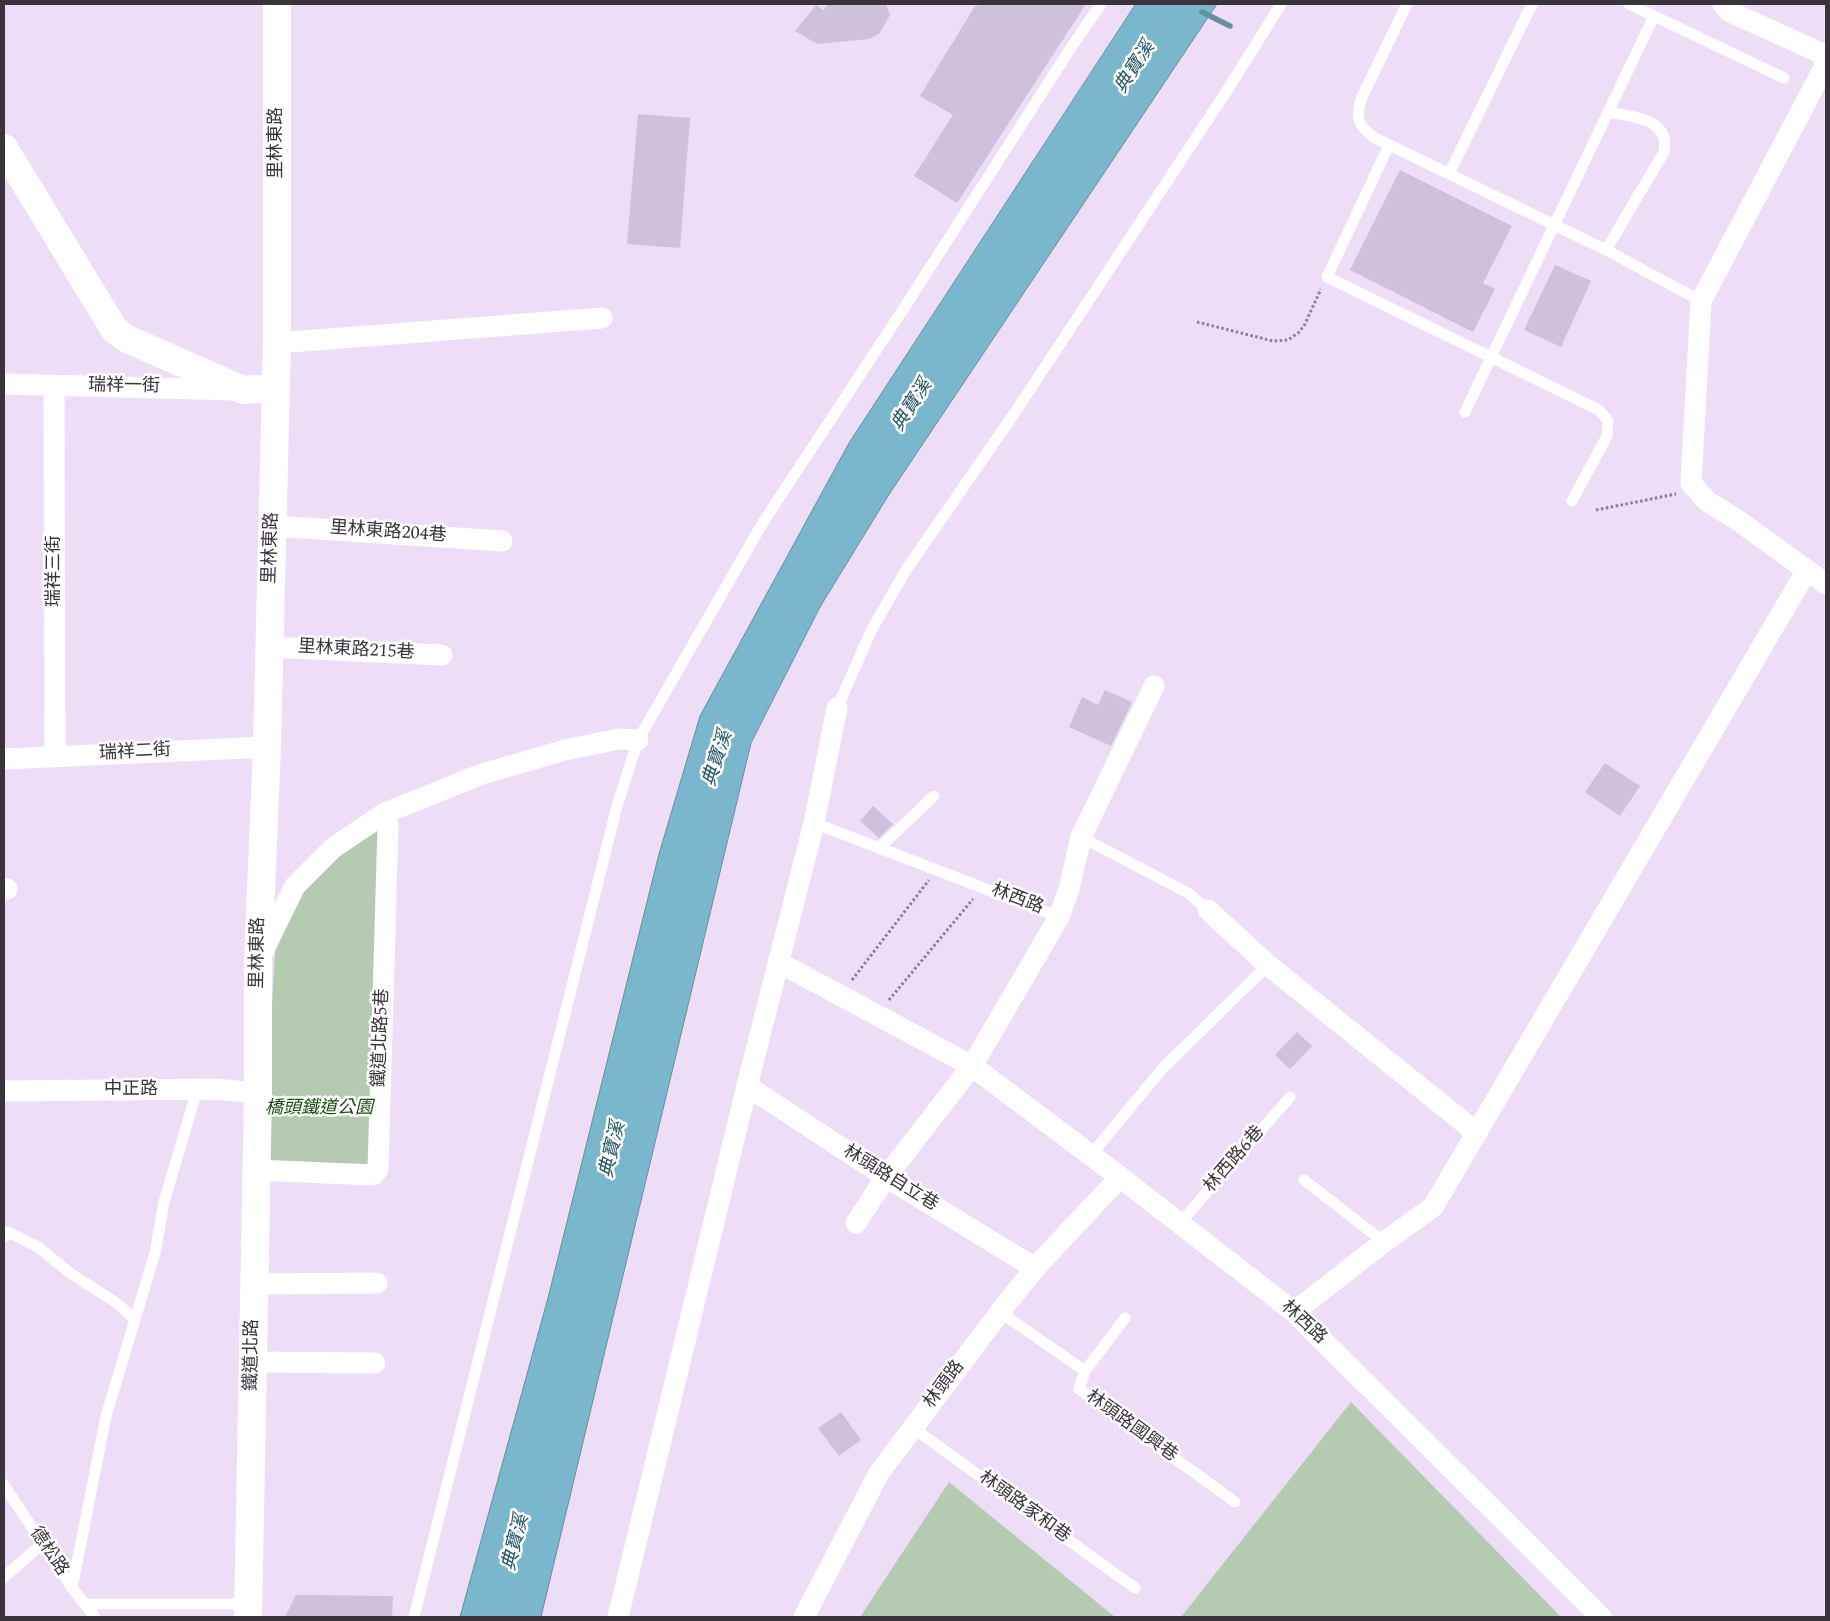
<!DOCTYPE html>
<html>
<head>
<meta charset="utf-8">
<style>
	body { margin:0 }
	#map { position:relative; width:1830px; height:1621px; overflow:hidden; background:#eeddf6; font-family:Spectral,serif }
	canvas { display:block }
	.frame { position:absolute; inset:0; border:5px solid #39333c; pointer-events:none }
</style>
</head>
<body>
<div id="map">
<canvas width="1830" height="1621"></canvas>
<div class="frame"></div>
</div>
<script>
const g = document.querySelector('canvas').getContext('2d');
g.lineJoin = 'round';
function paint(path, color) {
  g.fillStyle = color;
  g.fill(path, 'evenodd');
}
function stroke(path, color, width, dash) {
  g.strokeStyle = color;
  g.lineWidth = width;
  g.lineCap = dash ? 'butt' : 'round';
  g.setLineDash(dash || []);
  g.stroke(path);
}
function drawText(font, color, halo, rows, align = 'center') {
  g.font = font + ' Spectral,"Noto Sans TC",serif';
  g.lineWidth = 5;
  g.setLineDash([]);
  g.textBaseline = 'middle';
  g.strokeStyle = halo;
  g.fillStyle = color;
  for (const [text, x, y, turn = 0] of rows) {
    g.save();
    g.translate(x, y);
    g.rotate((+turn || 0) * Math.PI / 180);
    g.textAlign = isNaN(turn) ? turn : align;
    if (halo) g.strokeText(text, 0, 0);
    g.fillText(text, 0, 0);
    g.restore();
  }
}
paint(new Path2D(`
	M380,828l-9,336 -108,-2 12,-210 28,-63 30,-29z
	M1351,1402l210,215h-380z
	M949,1482l166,135h-255z`), '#b4cbb1');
const water = new Path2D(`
	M1136,4h81l-329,492 -68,111 -69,136 -210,874h-81l88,-319 111,-444 41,-138 149,-273z`);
paint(water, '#7ab7cc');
stroke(water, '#668fa1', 1);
stroke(new Path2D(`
	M1202,12l28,14`), '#668fa1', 5.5);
paint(new Path2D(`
	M829,4h57l4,11 -11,19 -10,5 -52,5 -22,-13 21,-26 7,5z
	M988,4h98l-129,199 -43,-27 39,-61 -33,-19 55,-90z
	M638,114l52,4 -10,130 -53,-4z
	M1400,170l112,56 -29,57 12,6 -22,43 -123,-62z
	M1555,265l36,16 -30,66 -37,-17z
	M1105,690l27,12 -21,44 -42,-19 13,-30 16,8z
	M1605,763l35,23 -20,30 -35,-24z
	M873,806l20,18 -14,14 -19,-17z
	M1297,1032l15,14 -22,23 -15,-14z
	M841,1412l20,28 -22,16 -21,-28z
	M296,1595l97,1 -1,21h-107z`), '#cdc1db');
stroke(new Path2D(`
	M1197,322l76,19 15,-1 10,-7 6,-7 17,-37
	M1596,510l80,-16
	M852,980l77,-100
	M889,1000l84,-101`), '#8b8091', 3, [2.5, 2.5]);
stroke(new Path2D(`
	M1407,4l-46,95c-5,20 -4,25 12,38l233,113 95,51
	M1629,4l155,74
	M1389,145l-62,132 272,133 9,11 -1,15 -35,65
	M1449,174l83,-170
	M1606,250l58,-98c7,-34 -32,-35 -56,-40
	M1465,412l189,-396
	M837,708l35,-79 34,-59 110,-159 212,-322 53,-85
	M814,823l245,94
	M1081,837l107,56 20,17
	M879,848l55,-52
	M1091,1155l71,-86 106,-104
	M1304,1180l80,62
	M1180,1223l110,-126
	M4,1237l4,-5 30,15 32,26 48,31 16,15
	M1000,1312l85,59 -6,18 156,113
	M1085,1371l40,-53
	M913,1428l222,160
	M4,1485l68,103 23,29
	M4,1577l38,-33
	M72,1588l34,-172 49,-163 9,-51 33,-112
	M85,1604h163
	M414,1617l203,-811 21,-66 124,-216 144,-219 166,-259 29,-42`), '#fff', 11);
stroke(new Path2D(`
	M1723,4l5,7 95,43 2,12 -124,235 -10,182 17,19 28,17 90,65
	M277,343l325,-25
	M4,384l232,6
	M54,385l1,372
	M273,526l229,15
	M269,647l173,8
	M4,759l263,-12
	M4,889h3
	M1208,910l60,55 209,168
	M260,957l35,-71 38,-38 52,-35 97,-39 83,-24 53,-11 20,1
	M778,962l194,104 148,111 174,135 307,305
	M747,1086l139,91 149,91
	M4,1091l210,-2 44,4
	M256,1170l117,5 5,-6 10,-343 -3,-13
	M856,1223l30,-46 86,-111 87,-149 10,-28 12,-52 73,-151
	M254,1284l123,-1
	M1294,1312l90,-70 49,-35 374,-637
	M252,1362l123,1
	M618,1617l129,-531 67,-263 23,-115
	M804,1617l75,-144 121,-161 35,-44 85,-91`), '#fff', 21);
stroke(new Path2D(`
	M4,148l110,181 11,9 118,52 33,-2
	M248,1617l10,-524v-131l9,-215 10,-404v-339`), '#fff', 28);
drawText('18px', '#39333c', '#fff', [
	["里林東路",277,143,-90],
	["瑞祥一街",124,387,1],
	["里林東路204巷",388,533,4],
	["里林東路",272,548,-88],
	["瑞祥三街",55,571,-90],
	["里林東路215巷",356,651,3],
	["瑞祥二街",135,753,-3],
	["林西路",1017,900,21],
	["里林東路",259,953,-89],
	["鐵道北路5巷",382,1038,-88],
	["中正路",131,1090],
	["林西路6巷",1235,1160,-49],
	["林頭路自立巷",890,1179,32],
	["林西路",1303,1323,43],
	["鐵道北路",253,1355,-89],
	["林頭路",945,1385,-53],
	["林頭路國興巷",1131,1427,36],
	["林頭路家和巷",1024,1508,36],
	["德松路",48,1552,56]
]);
drawText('italic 18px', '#1b4b13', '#fff', [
	["橋頭鐵道公園",319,1109]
]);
drawText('italic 19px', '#225565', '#fff', [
	["典寶溪",1136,68,-57],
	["典寶溪",913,406,-57],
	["典寶溪",719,759,-72],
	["典寶溪",614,1150,-77],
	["典寶溪",517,1543,-76]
]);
</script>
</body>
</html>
